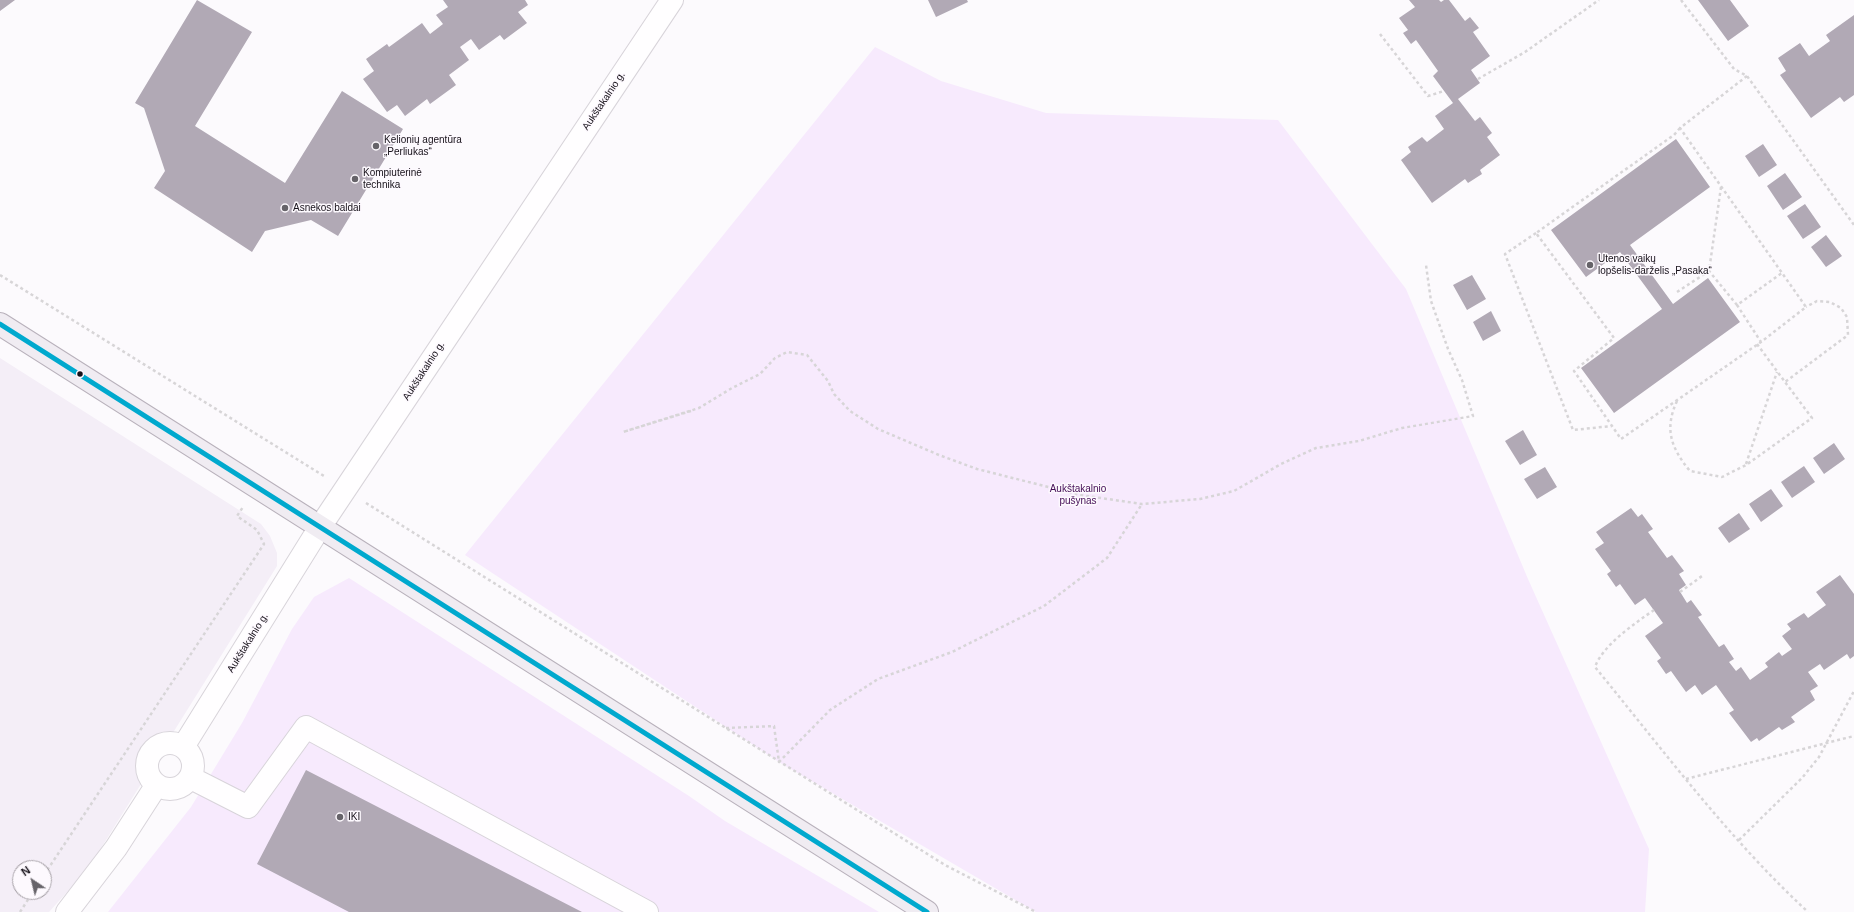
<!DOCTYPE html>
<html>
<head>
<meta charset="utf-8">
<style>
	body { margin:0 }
	#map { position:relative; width:1854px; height:912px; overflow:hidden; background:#fcfafd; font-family:Helvetica,sans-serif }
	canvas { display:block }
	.north { position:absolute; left:12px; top:860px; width:40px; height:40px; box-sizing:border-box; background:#fdf9fe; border:1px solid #a19ca2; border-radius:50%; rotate:325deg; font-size:11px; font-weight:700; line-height:16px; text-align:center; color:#161119 }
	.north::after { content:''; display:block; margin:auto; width:14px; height:18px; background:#666369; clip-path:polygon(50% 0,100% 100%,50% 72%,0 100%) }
</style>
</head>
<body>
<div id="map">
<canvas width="1854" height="912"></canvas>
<div class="north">N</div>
</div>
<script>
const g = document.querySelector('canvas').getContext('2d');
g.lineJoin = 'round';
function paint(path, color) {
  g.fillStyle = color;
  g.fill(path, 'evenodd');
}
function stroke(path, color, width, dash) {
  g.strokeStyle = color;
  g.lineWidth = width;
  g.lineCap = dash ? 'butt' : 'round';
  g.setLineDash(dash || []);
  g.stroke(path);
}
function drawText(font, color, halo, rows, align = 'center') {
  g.font = font + ' Helvetica,sans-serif';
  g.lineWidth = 3;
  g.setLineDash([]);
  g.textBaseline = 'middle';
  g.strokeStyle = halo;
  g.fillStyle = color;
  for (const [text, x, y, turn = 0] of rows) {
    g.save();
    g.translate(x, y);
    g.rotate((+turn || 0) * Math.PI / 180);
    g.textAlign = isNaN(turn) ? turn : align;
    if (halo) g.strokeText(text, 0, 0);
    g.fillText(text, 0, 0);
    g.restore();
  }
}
paint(new Path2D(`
	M0,358l261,166 9,12 7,17v13l-189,303 -39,43h-49zM20,868h24v24h-24z`), '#f4eef7');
paint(new Path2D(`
	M875,47l66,34 105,32 232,7 128,169 122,290 121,270 -4,63h-609l-257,-150 -314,-207z
	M349,578l340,218 36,25 154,91h-771l83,-105 51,-84 50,-94 22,-32z`), '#f7eafd');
paint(new Path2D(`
	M0,0h15l-15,11z
	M197,0l55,32 -57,94 90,57 57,-92 61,38 -65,107 -27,-16 -46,11 -13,21 -98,-64 11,-17 -21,-63 -9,-5z
	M443,0h82l3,5 -10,7 9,11 -23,17 -4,-5 -21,15 -8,-11 -11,8 9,13 -20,15 7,10 -26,19 -3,-5 -22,17 -8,-11 -10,7 -24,-33 11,-8 -8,-12 21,-15 2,3 33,-24 8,11 13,-10 -7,-9 12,-8z
	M928,0h39l1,2 -32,15z
	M1409,0h30l2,2 3,-2h5l16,21 5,-4 9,11 -6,4 17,24 -19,14 9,13 -22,16 17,22 5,-4 12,16 -5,4 13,18 -20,15 2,4 -14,9 -3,-4 -33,24 -31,-43 10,-8 -3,-5 14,-10 5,5 17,-13 -9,-13 18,-13 -20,-27 5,-5 -22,-31 -5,4 -8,-11 5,-3 -9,-12 16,-11z
	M1698,0h32l19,26 -21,15z
	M1854,15v80l-10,7 -4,-5 -29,21 -31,-43 6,-4 -8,-13 22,-15 9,13 21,-15 -4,-6z
	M1676,139l34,48 -80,58 43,59 35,-26 32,44 -126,91 -33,-45 81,-59 -42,-57 -34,25 -35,-47z
	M1763,144l14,21 -18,12 -14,-21z
	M1785,173l17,24 -19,13 -16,-24z
	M1805,204l16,23 -18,12 -16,-23z
	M1826,235l16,21 -16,11 -15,-20z
	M1472,275l14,24 -19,11 -14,-25z
	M1491,311l10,20 -18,10 -10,-19z
	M1523,430l14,25 -17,10 -15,-24z
	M1834,443l11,16 -21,15 -11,-16z
	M1804,466l11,16 -23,16 -11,-16z
	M1545,467l12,20 -20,12 -13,-20z
	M1771,489l12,17 -22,16 -12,-18z
	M1631,508l7,9 4,-3 11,15 -5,3 19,26 5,-3 12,16 -5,3 7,11 -7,5 8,13 4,-3 11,15 -4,2 21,30 5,-3 10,15 -5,3 7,9 5,-4 9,13 18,-13 -3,-4 14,-11 3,4 10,-7 -10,-13 9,-7 -4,-5 17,-11 4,5 18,-13 -10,-13 24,-17 14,19v62l-4,3 -3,-5 -23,16 -4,-6 -12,8 10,14 -8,5 5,9 -24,17 4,5 -13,8 -3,-3 -20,14 -2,-3 -6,4 -22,-29 5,-3 -18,-25 -14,10 -7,-10 -9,7 -15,-21 -5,3 -9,-13 4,-3 -16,-22 18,-13 -18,-25 -10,7 -15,-21 -4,3 -9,-13 4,-3 -16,-22 9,-6 -8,-11z
	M1739,513l11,16 -21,14 -11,-15z
	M306,770l276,142h-233l-92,-48z`), '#b1a9b5');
const minor = new Path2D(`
	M147 766a23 23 0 1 1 46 0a23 23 0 1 1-46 0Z
	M183,747l137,-220 352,-527
	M191,778l57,29 58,-80 341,185
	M67,912l49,-64 40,-62`);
const primary = new Path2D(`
	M0,324l927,588`);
stroke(minor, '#d8d4da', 24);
stroke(primary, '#b8b1bb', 24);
stroke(new Path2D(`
	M1681,0l53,69 13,7 107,149
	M1380,34l48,62 16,-5
	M1747,76l-67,52 126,179 -45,35 -24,-37 45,-32
	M1478,79l47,-27 74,-52
	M1680,128l-6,7 -138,98 78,105 -40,33 47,68 140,-97
	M1721,187l-12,84 28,34
	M1536,233l-31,21 68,176 39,-4
	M0,275l324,201
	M1677,292l32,-21
	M1757,344l28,38 63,-47 -1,-18 -6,-9 -11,-6 -13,-1 -11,6
	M1677,401c-13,28 -6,47 13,70l32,6 24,-12 66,-47 -27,-36
	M691,411l-68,21 76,-24 33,-20 28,-14 15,-16 12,-6 20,3 21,26 6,13 16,17 28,18 61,26 38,14 103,26 62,9 58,-5 34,-8 47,-27 35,-16 43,-7 43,-13 71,-12 -11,-36 -14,-31 -17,-48 -5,-36
	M1746,464l31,-92
	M366,503l579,362 91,47
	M1680,592l22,-16
	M1654,610c-20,14 -51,35 -59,57 68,83 134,172 213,245
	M726,728l48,-2 5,36 51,-52 48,-31 74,-27 92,-46 63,-48 35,-54
	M1686,779l168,-43
	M1739,840l63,-62 17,-21 35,-66
	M44,875l220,-331 -7,-14 -20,-14 6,-9
	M20,912l13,-20`), '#d7d5d7', 2.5, [3, 3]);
stroke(minor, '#fffeff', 22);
stroke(primary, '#f0ecf2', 22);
stroke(new Path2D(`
	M0,324l927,588`), '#00a9ce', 5);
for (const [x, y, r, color] of [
	[376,146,4,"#666369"],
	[355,179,4,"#666369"],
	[285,208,4,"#666369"],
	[1590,265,4,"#666369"],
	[80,374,3.5,"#161119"],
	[340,817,4,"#666369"]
]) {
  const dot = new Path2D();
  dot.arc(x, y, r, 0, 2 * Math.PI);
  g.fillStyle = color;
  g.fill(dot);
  stroke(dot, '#fdf9fe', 1.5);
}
drawText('10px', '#161119', '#fdf9fe', [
	["Aukštakalnio g.",604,101,-56],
	["Aukštakalnio g.",424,371,-57],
	["Aukštakalnio g.",248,643,-58]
]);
drawText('10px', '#161119', '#fdf9fe', [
	["Kelionių agentūra",384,140],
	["„Perliukas“",384,152],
	["Kompiuterinė",363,173],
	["technika",363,185],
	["Asnekos baldai",293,208],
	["Utenos vaikų",1598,259],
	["lopšelis-darželis „Pasaka“",1598,271],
	["IKI",348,817]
], 'left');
drawText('10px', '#440d56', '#fdf9fe', [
	["Aukštakalnio",1078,489],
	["pušynas",1078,501]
]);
</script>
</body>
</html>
